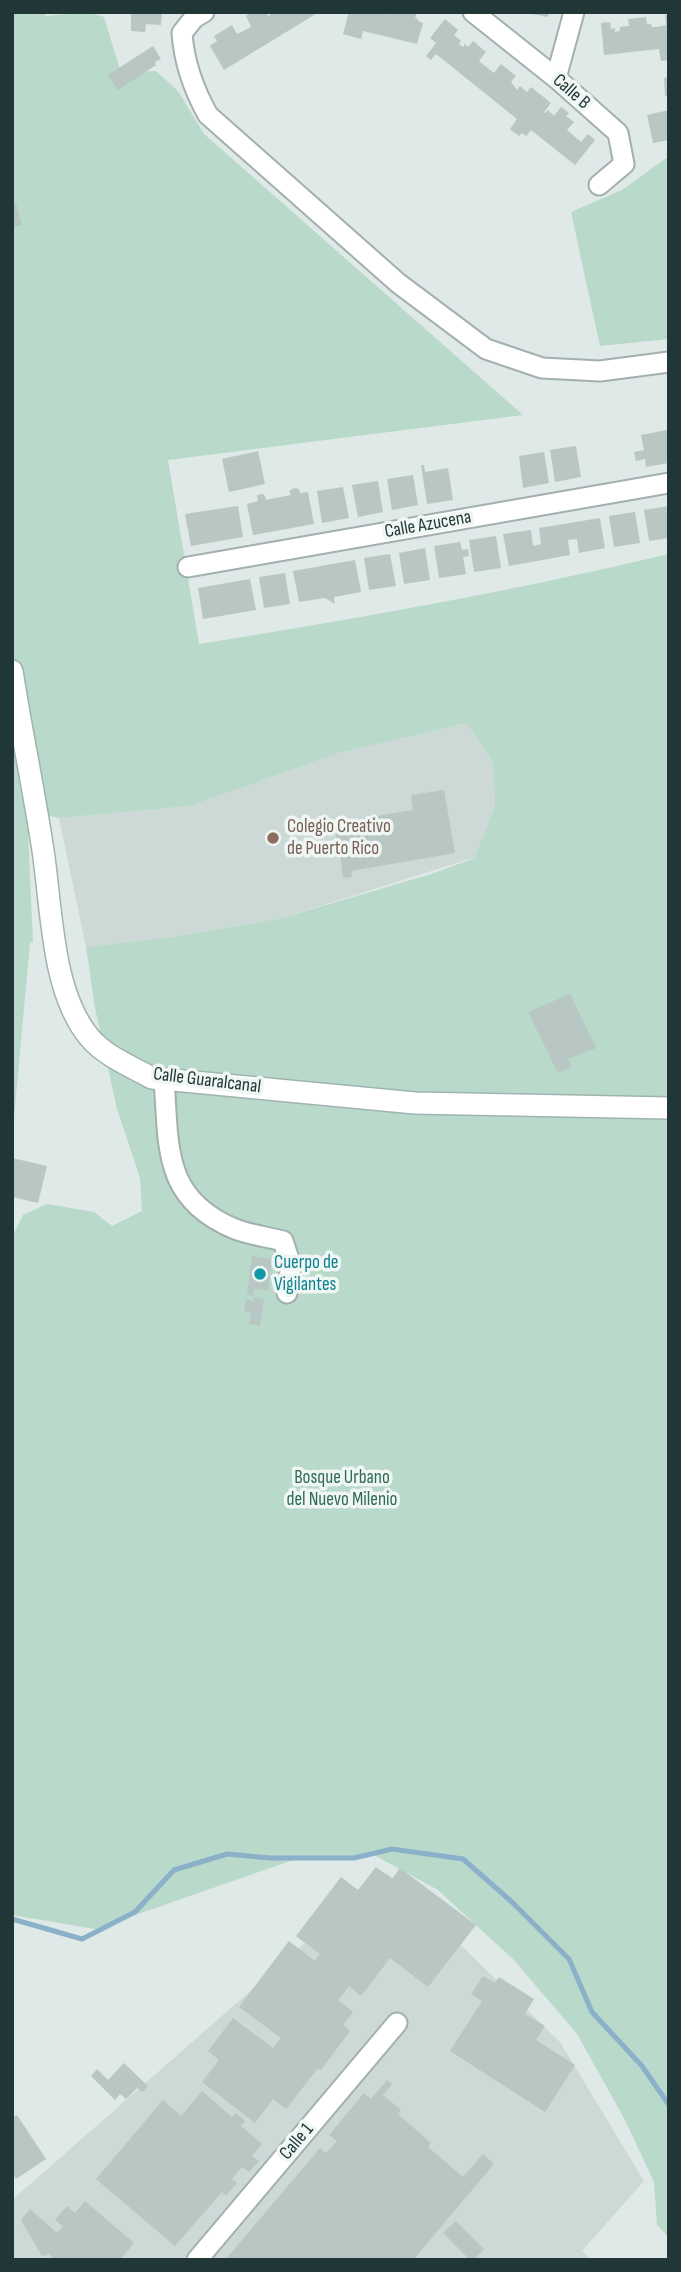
<!DOCTYPE html>
<html>
<head>
<meta charset="utf-8">
<style>
	body { margin:0 }
	#map { position:relative; width:681px; height:2272px; overflow:hidden; background:#dfe9e7; font-family:"Sofia Sans Condensed",sans-serif }
	canvas { display:block }
	.frame { position:absolute; inset:0; border:14px solid #213737; pointer-events:none }
</style>
</head>
<body>
<div id="map">
<canvas width="681" height="2272"></canvas>
<div class="frame"></div>
</div>
<script>
const g = document.querySelector('canvas').getContext('2d');
g.lineJoin = 'round';
function paint(path, color) {
  g.fillStyle = color;
  g.fill(path, 'evenodd');
}
function stroke(path, color, width, dash) {
  g.strokeStyle = color;
  g.lineWidth = width;
  g.lineCap = dash ? 'butt' : 'round';
  g.setLineDash(dash || []);
  g.stroke(path);
}
function drawText(font, color, halo, rows, align = 'center') {
  g.font = font + ' "Sofia Sans Condensed",sans-serif';
  g.lineWidth = 7;
  g.setLineDash([]);
  g.textBaseline = 'middle';
  g.strokeStyle = halo;
  g.fillStyle = color;
  for (const [text, x, y, turn = 0] of rows) {
    g.save();
    g.translate(x, y);
    g.rotate((+turn || 0) * Math.PI / 180);
    g.textAlign = isNaN(turn) ? turn : align;
    if (halo) g.strokeText(text, 0, 0);
    g.fillText(text, 0, 0);
    g.restore();
  }
}
paint(new Path2D(`
	M467,723l26,38 2,44 -19,52 -194,61 -110,19 -86,10 -27,-129 131,-12 149,-53z
	M386,1872l174,170 84,139 -62,70 10,9h-580v-60z`), '#cdd9d6');
paint(new Path2D(`
	M12,12h31l3,4 42,-4 16,5 17,56 35,-2 22,20 26,43 319,281 -355,45 31,184c158,-25 314,-53 470,-90v1684l-12,-13 -3,-43 -29,-62 -48,-86 -63,-74 -76,-70 -64,-35 -78,4 -201,70 -83,-14v-678l11,-22 24,-11 47,8 18,14 30,-15 -2,-33 -23,-69 -22,-101 -9,-61 86,-10 110,-19 149,-44 44,-16 20,-53 -2,-44 -26,-38 -128,30 -149,53 -131,12 -32,-7 6,131 -3,1 -18,196z
	M669,156v183l-69,7 -29,-134 51,-22z`), '#b9d9ca');
stroke(new Path2D(`
	M12,1919l70,20 53,-27 39,-42 53,-16 43,4h84l38,-9 71,10 49,43 57,57 23,53 50,54 27,39`), '#8bb0ca', 5);
paint(new Path2D(`
	M131,12h31l-1,13 -15,-1 -1,8 -14,-1z
	M252,12h14l2,4 6,-4h45l-95,58 -14,-24 7,-5 -3,-5 18,-11 5,9 14,-7 -5,-11z
	M349,12h38l5,3v-3h25l-2,6 3,1v2l5,2 -6,21 -54,-13 -2,8 -18,-5z
	M523,12h26l-1,5z
	M665,15h4v45l-8,1 -2,-12 -55,6 -3,-32 9,-1 1,7 4,-1v4l5,-1v-4l9,-1 -1,-7 18,-2 1,7h4l1,3h5l9,-2z
	M445,19l13,11 -4,5 7,6 -2,3 4,3 2,-3 3,3 5,-6 13,11 -7,9 15,12 7,-9 15,12 -5,6 6,8 3,-4 7,6 4,-5 20,16 -7,9 1,1 3,-3 6,6 7,-9 8,6 -3,3 8,6 -7,8 14,12 7,-8 7,6 -20,25 -44,-35 -5,6 -4,-3 -3,3 -9,-7 7,-10 -81,-65 -5,6 -5,-4 10,-13 -6,-5z
	M153,46l8,13 -6,3 1,3 -38,25 -10,-15z
	M669,77v19h-4l-1,-18z
	M669,110v30l-16,3 -6,-28z
	M16,203l6,22 -10,2v-23z
	M667,430l2,33 -23,4 -1,-8 -9,2 -2,-9 10,-2 -3,-15z
	M576,446l5,31 -26,5 -5,-32z
	M258,451l7,33 -36,8 -7,-33z
	M544,452l5,31 -26,5 -4,-32z
	M421,465h3l1,7 23,-4 5,32 -26,4z
	M413,475l5,30 -26,5 -5,-31z
	M378,481l5,31 -25,5 -6,-32z
	M343,487l6,31 -27,5 -5,-32z
	M294,488l5,1 1,4 8,-1 6,32 -61,11 -6,-31 11,-3 -1,-6 7,-1 2,6 25,-5 -2,-4z
	M238,506l5,31 -52,9 -6,-32z
	M669,506v32l-20,3 -5,-31z
	M635,512l5,31 -26,4 -5,-31z
	M600,518l5,30 -26,5 -2,-14 -9,1 2,15 -61,11 -6,-32 28,-4 2,16 8,-2 -2,-16z
	M496,536l5,32 -27,4 -5,-32z
	M460,542l2,8 6,-1 1,7 -6,1 3,17 -27,4 -5,-32z
	M425,548l5,32 -26,4 -5,-31z
	M390,554l6,32 -27,4 -5,-32z
	M355,560l6,32 -27,5 1,7 -10,-6 -26,4 -6,-31z
	M285,573l5,31 -26,4 -5,-31z
	M250,579l6,31 -53,9 -5,-31z
	M444,790l11,63 -104,18 1,6 -9,1 -4,-37h-2l-3,-18 79,-13 -2,-15z
	M570,994l26,54 -28,11 4,7 -14,7 -30,-61z
	M12,1158l35,8 -9,37 -26,-6z
	M252,1256l20,3 -4,32 -14,-2 -1,7 -6,-1z
	M254,1297l10,2 -4,27 -11,-2 2,-12 -7,-1 2,-12 8,2z
	M376,1867l16,12 8,-11 76,57 -48,62 -38,-29 -29,38 -12,-10 -11,14 15,12 -10,13 7,6 -29,39 -3,-2 -32,41 -13,-10 -18,24 -53,-41 17,-22 -11,-9 25,-33 40,30 8,-10 -42,-31 50,-66 26,20 5,-7 -24,-18 45,-59 17,13z
	M483,1976l12,7 4,-6 35,22 -9,15 20,12 -9,14 39,25 -30,47 -95,-61 32,-50 -11,-7z
	M124,2063l24,23 -6,6 -5,-4 -11,11 -6,-5 -5,6 -24,-24 6,-7 11,11z
	M387,2080l5,4 -9,11 18,15 -3,4 33,29 -3,4 35,30 20,-23 11,10 -81,96h-188l95,-112 6,5 11,-12 -8,-6 35,-42 7,6z
	M202,2091l30,26 4,-4 9,8 -4,5 21,18 -10,12 7,5 -10,11 -7,-5 -10,12 5,4 -11,13 -4,-4 -47,54 -79,-67 67,-79 18,16z
	M17,2115l29,44 -30,20 -4,-6v-55z
	M85,2201l49,42 -14,17h-65l-6,-6 -7,2 -21,-36 9,-11 27,24 6,-7 -8,-6 12,-14 8,7z
	M456,2221l28,28 -10,11h-4l-27,-27z`), '#b8c6c4');
const street = new Path2D(`
	M204,12l-10,6 -12,15c2,29 12,57 26,82l190,168 88,66 56,19 58,3 69,-9
	M473,12l83,66 62,55 6,31 -25,21
	M556,78l18,-66
	M188,567l481,-84
	M164,1079c5,67 -2,120 71,150 15,6 33,8 48,12l8,24 -4,28
	M197,2260l200,-237`);
const secondary = new Path2D(`
	M12,671c9,58 21,115 30,173 10,59 8,147 48,194 15,18 42,29 62,40l263,25 254,5`);
stroke(street, '#a2b0af', 23);
stroke(secondary, '#9fb4b1', 24);
stroke(street, '#fff', 19);
stroke(secondary, '#fff', 21);
for (const [x, y, r, color] of [
	[273,838,7,"#8d6e63"],
	[260,1274,7,"#0f9aa8"]
]) {
  const dot = new Path2D();
  dot.arc(x, y, r, 0, 2 * Math.PI);
  g.fillStyle = color;
  g.fill(dot);
  stroke(dot, '#eff6f4', 2.5);
}
drawText('19px', '#213737', '#eff6f4', [
	["Calle B",571,92,41],
	["Calle Azucena",428,525,-10],
	["Calle Guaralcanal",207,1081,7],
	["Calle 1",297,2142,-50]
]);
drawText('19px', '#785e54', '#eff6f4', [
	["Colegio Creativo",287,827],
	["de Puerto Rico",287,849]
], 'left');
drawText('19px', '#0d838f', '#eff6f4', [
	["Cuerpo de",274,1263],
	["Vigilantes",274,1285]
], 'left');
drawText('19px', '#2f6b55', '#eff6f4', [
	["Bosque Urbano",342,1478],
	["del Nuevo Milenio",342,1500]
]);
</script>
</body>
</html>
